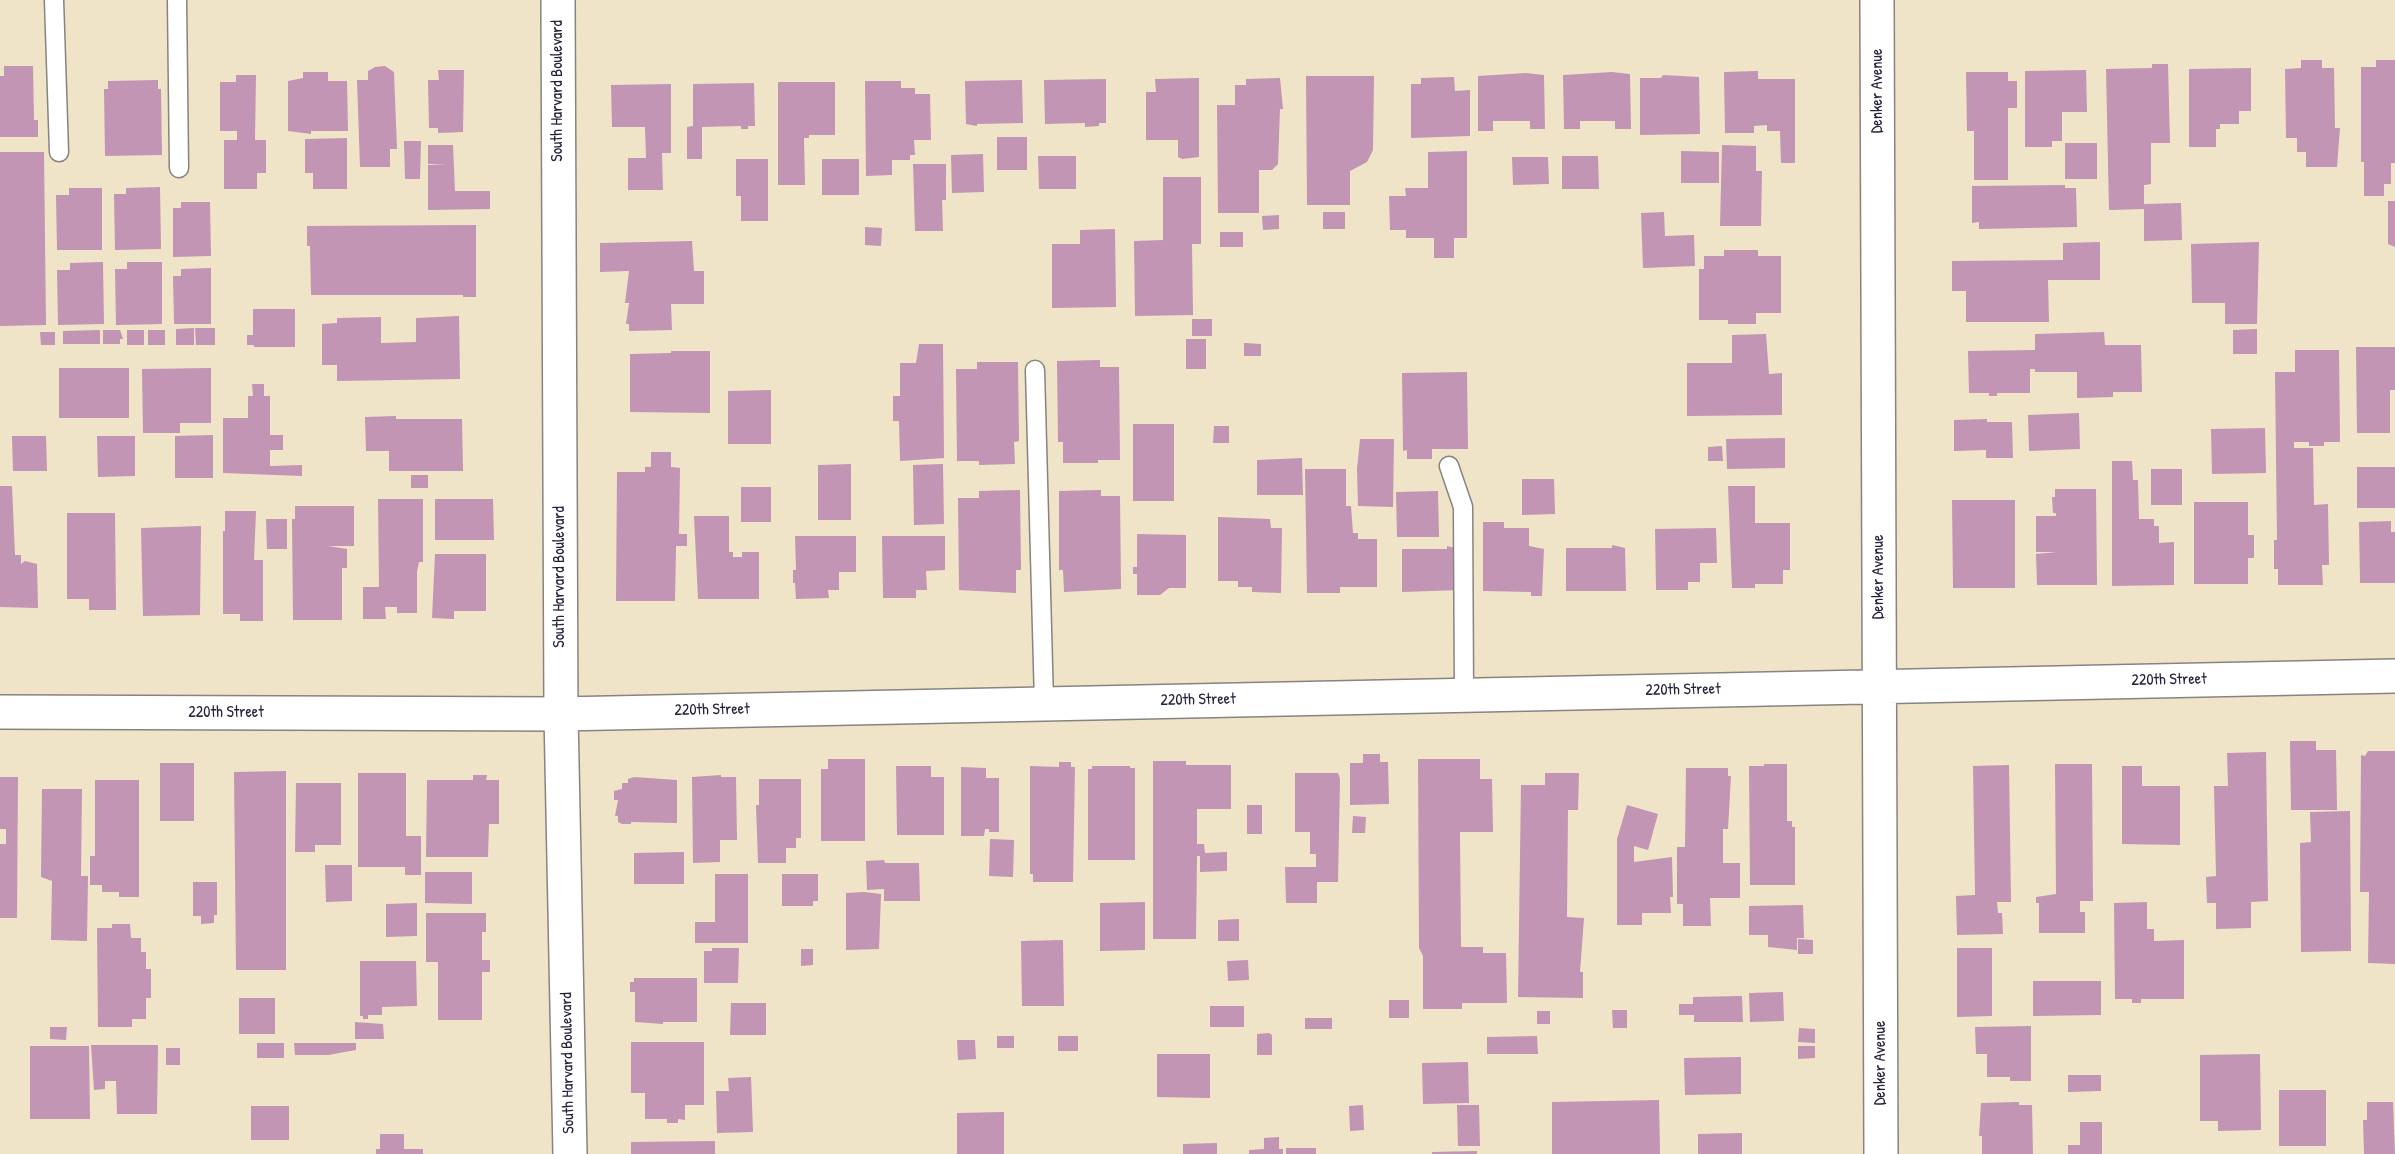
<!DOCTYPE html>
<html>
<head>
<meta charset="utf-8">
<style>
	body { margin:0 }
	canvas { display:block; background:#efe4c7 }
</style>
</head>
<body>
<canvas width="2395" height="1154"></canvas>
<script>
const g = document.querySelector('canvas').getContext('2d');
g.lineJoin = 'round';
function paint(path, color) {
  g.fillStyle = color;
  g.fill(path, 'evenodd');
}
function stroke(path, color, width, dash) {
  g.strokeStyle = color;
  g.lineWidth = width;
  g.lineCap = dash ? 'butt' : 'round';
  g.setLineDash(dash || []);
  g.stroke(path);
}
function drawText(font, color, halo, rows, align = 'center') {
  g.font = font + ' "Patrick Hand",sans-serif';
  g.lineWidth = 6;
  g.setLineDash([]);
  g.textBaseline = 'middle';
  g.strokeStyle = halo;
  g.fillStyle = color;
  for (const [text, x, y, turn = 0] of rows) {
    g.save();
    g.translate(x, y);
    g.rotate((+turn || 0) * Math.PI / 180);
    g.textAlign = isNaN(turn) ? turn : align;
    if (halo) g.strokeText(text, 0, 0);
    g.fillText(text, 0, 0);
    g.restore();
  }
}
paint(new Path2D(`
	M2301,60h21v8h12l1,60h5l-3,39h-31v-15h-9v-14h-11l-1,-69 16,-1z
	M2376,60h19v103h-4v21h-7v12h-20v-34h-3v-95h15z
	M2152,64h16l2,79h-19v41l-7,1v19l37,-1 1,37 -38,1v-32l-35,1 -3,-141 46,-1z
	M4,66h29l1,54h4v17h-38v-61h4z
	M385,66l9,6 3,77h-7v18h-30l-3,-87h11v-9l7,-4z
	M2251,68v43h-12v13h-19v5h-4v18h-27v-78z
	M438,70h26l-1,62 -25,1v-5h-9l-1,-48h11z
	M2086,70l1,42h-25v29h-10v6h-27v-76z
	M1758,71v8h37v84h-14l-1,-32h-13v-6l-13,1v7h-29l-1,-61z
	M303,72h25v9h19l1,50h-37v3l-23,-3v-50l15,-3z
	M1612,72l18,2 1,55h-16v-8h-35v8h-16l-1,-54z
	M1966,72h42v9h9v27h-9v72h-34v-49h-7z
	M1526,73l18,2 1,54h-15v-8h-37v10h-15v-55z
	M236,75h20l-1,65h11v33h-9v16h-33v-49h13v-9h-17v-49h16z
	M1663,75l36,2 1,57 -60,1v-57h21z
	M1306,76h68l-1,74 -6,12 -17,9v34h-43z
	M1454,77l1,14 15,-1v46l-59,2v-54h10v-6z
	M1199,78v79l-17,2 -4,-2v-17h-32v-48h10l-1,-13z
	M1280,78l3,31h-3l-2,55 -6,6h-13v43h-41l-1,-108h18v-20h11v-6z
	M1106,79v44h-7v3l-14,1v-4l-40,1 -1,-44z
	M158,80v9h3l1,66 -57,1 -1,-67h4v-8z
	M1022,80l1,43 -46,1v2l-11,-2 -1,-43z
	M865,81h36v7h14v6h15l1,46h-17l1,15h-5v5h-18v15l-26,1z
	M778,82h57v53h-26v3h-5l1,47h-27z
	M754,83l1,43h-7v3h-7v-3l-39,1v32h-15v-32l6,-1v-42z
	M671,84v69h-9l1,37h-35v-32h18l-1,-31h-33l-1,-42z
	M997,137h30v33h-30z
	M347,138v51h-34v-16h-8v-34z
	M404,141h17l-1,38h-15z
	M2065,143h32v36h-32z
	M428,145h25l2,46h35v18l-62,1v-45l19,-1h-19z
	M1722,145l34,1v25h6l-1,55h-41z
	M1467,151v87h-13v20h-20v-20h-28v-8h-16l-1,-34h17l-1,-8h23v-36z
	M1681,151l38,1v31h-38z
	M0,152h44l2,173 -46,1z
	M983,154l1,38 -32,1 -1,-38z
	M1038,156h38v33h-37z
	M1562,156h36l1,33h-37z
	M1512,157h36l1,27 -36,1z
	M736,159h32v62h-27v-25h-5z
	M822,159h37v36h-37z
	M913,164h33v36h-4l1,31h-28z
	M1163,177h38v67h-9l1,71 -58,1 -1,-75 29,-1z
	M2065,185v3h11l1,39 -98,2v-7l-7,1v-37z
	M160,187l1,62 -46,1 -1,-56h12v-6z
	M69,188h33v62h-45l-1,-55h13z
	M2388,201h7v46l-7,-3z
	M181,202h29l1,54 -38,1v-49h8z
	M1323,212h22v17h-22z
	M1664,212l1,24 29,-1 1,31 -52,2 -2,-55z
	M1279,215v14l-16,1 -1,-14z
	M476,225v72h-13v-2h-152l-1,-49h-3v-20z
	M865,227l17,1 -1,18 -16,-1z
	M1115,229l1,78 -64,1v-64h28v-14z
	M1220,232h23v15h-23z
	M692,241l2,30h10v33h-33l1,26 -43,1v-7h-3l3,-21h-4l4,-32 -29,1v-29z
	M2100,242v38h-52l1,42h-83v-31h-14v-30l111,-1v-17z
	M2259,242l-2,82h-32v-21h-33l-1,-59z
	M1724,250h34v6h23v57h-25v11h-28v-4h-29v-51h5v-13h20z
	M103,262l1,62 -46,1 -1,-55h13v-7z
	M127,262h35v62l-46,1 -1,-56h12z
	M211,268v56h-37l-1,-48h8v-7z
	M253,309h42v38h-41v-2h-7v-10h6z
	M459,316l1,63 -123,2v-16h-15v-41l15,-1v-5l44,-1v26l35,-1v-24z
	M1192,319h20v17h-20z
	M194,328v17h-18v-16z
	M195,328h20v17h-19z
	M2257,329v25h-24v-24z
	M100,330v14h-37v-13z
	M103,330h17l3,9h-3v5h-17z
	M127,330h17v15h-17z
	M148,330h17v15h-17z
	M40,332h15v13h-14z
	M2104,332l1,13h36l1,47h-29v5l-36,1v-26h-42v-3h-5v24h-33v3h-8v-3h-20l-1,-42 67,-1v-16z
	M1766,334l3,40 13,-1v42l-95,1v-53h45v-28z
	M1186,339h20v30h-20z
	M1244,343l17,1v12h-17z
	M919,344h24l1,114 -44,3 -1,-40h-6v-25h7v-33h16z
	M2356,347h39v43h-5v43h-33z
	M2295,350h44l1,92h-16v4h-15v-4h-15v6h19l1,57 14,-1 1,61h-7l1,20h-45v-16h-4v-29h3l-2,-168h20z
	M671,351h39v62l-80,-1v-58l41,-1z
	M1100,360v7h19l1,93h-22v3h-35v-21h-5l-1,-81z
	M977,362h41l1,79 -5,1 1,22 -36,1v-4h-22l-1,-92h21z
	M59,368h70v50h-70z
	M211,368v55h-31v10h-37l-1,-64z
	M1467,372l1,77h-36v10h-25v-9l-4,1 -1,-78z
	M252,384h12v12h6v39h13v15h-13v16l32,-1v11l-79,-3v-55h25v-22h5z
	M771,390v54h-43v-53z
	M2079,413l1,36 -51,2 -1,-36z
	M396,416v3h66l1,52h-74v-20h-23l-1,-34z
	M1987,419v3h25l1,36h-27v-8l-32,1v-31z
	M1133,424h41v77h-41z
	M1214,426h15v17h-16z
	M2265,428l1,45 -54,1 -1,-45z
	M213,435v43h-38v-42z
	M12,436h34l1,35h-34z
	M97,436h38v40l-37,1z
	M1785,438v30l-58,1 -1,-30z
	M1360,439h34l-1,68 -35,-1 -1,-37z
	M1722,446l1,15h-15v-14z
	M651,452h20v15l9,1 -1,66h8v12h-11l-1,55h-59l1,-129h28v-5h6z
	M1302,458l1,37h-46v-35z
	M2112,461h20l1,19h5l1,39h15v7h5v17l15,-1v43l-62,1z
	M851,464v56h-33v-55z
	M943,464l1,60 -30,1 -1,-60z
	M2357,467h38v41h-38z
	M1305,469h41v37h5l2,27h5v6h19v48h-37v6h-33z
	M2151,469h31v36h-31z
	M411,475h17v13h-17z
	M1522,479h32l1,35 -33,1z
	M0,486h12l3,69h6v9l4,-3 12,3 1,44 -38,-1z
	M1728,486h27v37h35v47h-7v14h-28v4h-23z
	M741,487h30v35h-30z
	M2055,489h41l1,96h-60l-1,-31 21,-2h-21v-36h20v-3h-3l-1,-16h3z
	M1020,490l1,80h-5v23l-57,-3 -1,-92h21v-7z
	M1101,490v6h19l1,93 -57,3 -1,-22h-4v-79z
	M1438,491l1,46h-42l-1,-45z
	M378,499h45v63h-4l-2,10v41h-20v-6h-12l1,12h-23v-32h16z
	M435,499h58l1,41h-59z
	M1952,500h63v88h-62z
	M2194,502h54v33h6v23h-6v26h-54z
	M295,506h59v40h-26l19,3v19h-5v52h-49l-1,-101h3z
	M225,511h31l-2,49h9v61h-23v-7h-17v-83h2z
	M67,513h48l1,97h-27v-11h-22z
	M694,516h35v36h4v5h9v-5h17v47h-61z
	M1218,517l52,2 1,9h11l-1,65 -29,-1v-5h-14v-6h-20z
	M266,519h21v30h-20z
	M2391,521v11h4v51h-35l-1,-61z
	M1483,522h21v6h25v18l15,3 -2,47h-11v-4l-48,-1z
	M201,526l-1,89 -57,1 -2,-88z
	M1716,528l1,35h-17v19h-12v8h-32l-1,-61z
	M1137,534l49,1v53h-17l-9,7h-23v-21h-4v-7h4z
	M795,536h61v36h-17v18h-11l1,8 -33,1 -1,-16h-2v-13h3z
	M882,536h63v34l-19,1 1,19h-11v8h-33z
	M1612,545l13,3 1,43h-60v-43h46z
	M1447,546l13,3v41l-58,2v-43h45z
	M435,554h51v57h-32v8l-22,-1z
	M2290,741h26v9h20l1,60h-46z
	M2368,751h27v213l-27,-1 1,-71h-9l1,-137 4,1z
	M2266,752l2,149 -17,1v26l-35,1v-26h-9l-1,-26 10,-1 -2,-90h14l-1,-33z
	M1363,754h17v8h8l1,42 -39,1v-42h13z
	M828,759h37v82h-44v-72h7z
	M1418,759h62v20h12l1,53h-33l1,115h22v6h23l1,50h-45v6h-39v-53l-4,-8z
	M1153,761h33v4h45v44h-34v35h7l1,9 22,-1v19l-27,1v-16h-3l-1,83h-43z
	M1059,762h12v5h4l-2,115h-40v-8h-3v-108l29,1z
	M160,763h34v58h-34z
	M1764,764h23v57h5v6h3v58h-45l-1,-119h15z
	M2055,764h37l1,137h-13v11h5v21h-46v-30h-3v-6l20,-3z
	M2009,765l2,137h-14l1,11h4l1,21 -46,1 -1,-39 19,-1 -2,-129z
	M896,766h35v11h13v58h-47z
	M1092,766h38v2h5v92h-47v-91h4z
	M2122,766h20v20h38v59l-58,-1z
	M961,767l25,1v10h13v54h-10v-3h-4l-1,7h-23z
	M1686,768h42v8h3l-3,53h-5v34h17v35h-30l1,28h-28v-22h-6v-57h8z
	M286,771v199h-50l-2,-198z
	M358,773h48v63h15v39h-16v-8h-47z
	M1295,773h43l2,6 -2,103h-21v21h-31l-1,-36h31v-13h-6v-22h-15z
	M1545,773h34l-1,37h-10l-1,107 17,1 -4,54h3v26l-65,-1 3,-212h24z
	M473,775h14l-1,5h13v44h-10l-1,33h-62l1,-77h46z
	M721,775v2h15l1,63h-17v22l-27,1 -1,-86z
	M0,777h18l-1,141h-17v-74h6v-15h-6z
	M634,777l43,3v43l-46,-1v2h-9l-4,-2v-6h-3l3,-16h-4v-9l8,-2v-6h6v-4z
	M759,779h42v59h-5v10h-10v15h-28l-2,-58h3z
	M95,780h44v117h-20v-5h-17v-7h-12v-29h5z
	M296,783h45v62h-26v7h-20z
	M42,789h40l-1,87h7l-1,65 -36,-1 1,-59 -11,-4z
	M1247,805h15v29h-15z
	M1627,805l31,9 -10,36 -14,-4v16l38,-5 1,40h-3l1,16h-29v12h-25v-86z
	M2350,811l1,140 -50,1 -1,-109 11,-1 -1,-30z
	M1353,816l13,1 -1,16h-13z
	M990,839l24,1 -1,37 -24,-1z
	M684,852v32h-50v-31z
	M884,860l1,3h34l1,38h-36v-12l-17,1 -1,-29z
	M325,865h27v36l-26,1z
	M425,872h47v32l-47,-1z
	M715,874h33v69h-53v-21h20z
	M782,874h36v27h-5v5h-31z
	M193,882h24v33h-3v8l-13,1v-8h-8z
	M864,892l17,2 -2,55 -33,1v-57z
	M1145,902v48l-45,1v-48z
	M2147,902v27h7v12l30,-1v59h-43v4h-9v-4h-17l-1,-96z
	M417,903v33l-31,1v-33z
	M1803,905l1,33h-7v12l-29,-3v-12h-19v-29z
	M426,913h60v19h-4v28h8v12h-8v48h-44v-58h-12z
	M1239,919v22h-21v-21z
	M112,924h18l1,14h10v14h5v17h5v29h-5v21h-14v8h-34l-1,-99h15z
	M1798,939l15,1v14h-15z
	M1063,940l1,66h-42l-1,-65z
	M712,948h27l-1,35h-34v-32h8z
	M1957,948h35v68l-35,1z
	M801,949h12v16l-12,1z
	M1248,960l1,20 -21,1 -1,-20z
	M360,961h56l1,45 -35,1v8h-14v4h-5v-3h-3z
	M634,978h63v44h-34v2l-28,-2v-30h-5v-10h4z
	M2033,981h68v34l-68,1z
	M1783,992l1,29 -34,1 -1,-29z
	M1742,996l1,26h-49v-7h-15v-11h14v-7z
	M239,998h36v36h-36z
	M1389,1000h20v18h-20z
	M731,1003h35v32h-36z
	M1210,1006h34v21h-34z
	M1612,1010h15v18h-14z
	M1537,1011h13v13h-13z
	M1305,1018h27v11h-27z
	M355,1022l28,2 1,15h-29z
	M2031,1026v55h-21v-4h-23v-23h-11l-1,-27z
	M50,1027h17l-1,13 -16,-1z
	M1799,1028l16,1v14l-17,-1z
	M1269,1033l3,2v20h-15v-21z
	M997,1036h17v12h-17z
	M1058,1036h20v15h-20z
	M1537,1036l1,18h-51v-17z
	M957,1040h18l1,19 -18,1z
	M631,1042h73v63h-19v15l-7,-1v4h-11v-4h-22v-26h-14z
	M257,1043h27v15h-27z
	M294,1043h62v7l-28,5h-33z
	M91,1045h67l-1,69h-40l-1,-33h-11v8l-11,1z
	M30,1046h59l1,73h-60z
	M1798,1046h17v12l-17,1z
	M166,1048h14v17h-14z
	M1157,1054h53v44l-53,-1z
	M2260,1054l1,76 -43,1v-10h-18v-66z
	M1741,1057v37l-56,1 -1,-37z
	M1468,1062l1,41 -46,1 -1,-41z
	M2068,1075h33v16l-33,1z
	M751,1077l2,55 -36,1 -1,-42h13l-1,-13z
	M2279,1090h47v56h-47z
	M1659,1100l1,54h-108v-52z
	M2019,1102v3h13l1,49h-51v-18h-3l2,-33z
	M2367,1102h26l2,52h-31l-1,-34h4z
	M1363,1105l1,25 -14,1 -1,-25z
	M1457,1105h22l1,41h-22z
	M251,1106h38v34h-38z
	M1004,1112v42h-47v-41z
	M2080,1122h22v32h-34v-9h12z
	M1742,1133v21h-44v-20z
	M380,1134h24v15h19v5h-47v-5h4z
	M1279,1137v12h4v5h-34v-4l15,-1v-11z
	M715,1141v13h-84v-12z
	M1217,1143v11h-34v-10z
	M1286,1148h30v6h-30z
	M1477,1151v3h-45v-2z`), '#c195b3');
const service = new Path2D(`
	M54,0l5,152
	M177,0l2,168
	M1035,370l9,333
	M1449,466l14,41 1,187`);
const minor = new Path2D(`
	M558,0l3,714 9,440
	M1877,0l4,1154
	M0,712l561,2 1834,-38`);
stroke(service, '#888381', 21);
stroke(minor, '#888381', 36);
stroke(service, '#fff', 18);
stroke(minor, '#fff', 33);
drawText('16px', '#22223b', '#fff', [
	["South Harvard Boulevard",558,91,-90],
	["Denker Avenue",1878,91,-90],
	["South Harvard Boulevard",560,577,-90],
	["Denker Avenue",1879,577,-90],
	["220th Street",2169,680,-1],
	["220th Street",1683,690,-1],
	["220th Street",1198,700,-1],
	["220th Street",712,710,-1],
	["220th Street",226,713],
	["South Harvard Boulevard",568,1063,-91],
	["Denker Avenue",1881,1063,-90]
]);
</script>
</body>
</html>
